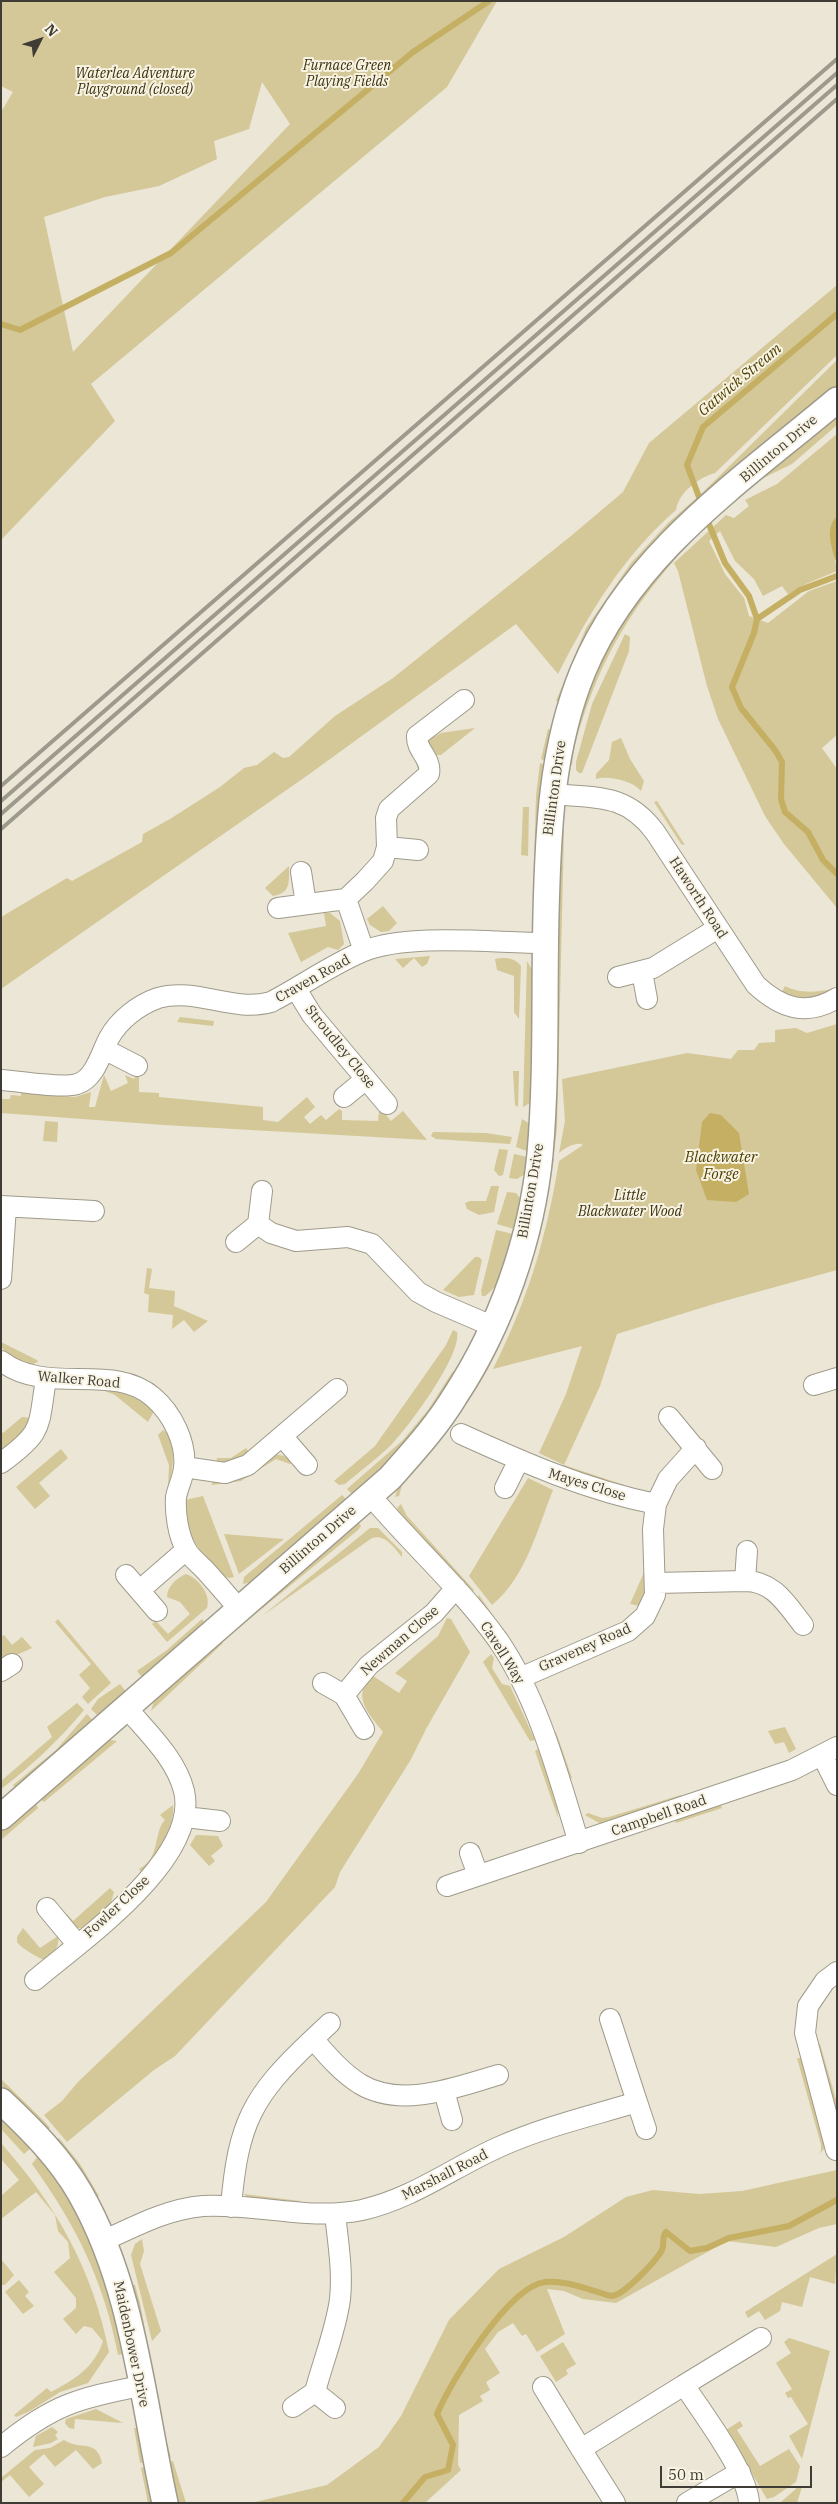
<!DOCTYPE html>
<html>
<head>
<meta charset="utf-8">
<style>
  body { margin:0 }
  #map { position:relative; width:838px; height:2504px; overflow:hidden; background:#ebe6d5; font-family:"IBM Plex Serif",serif }
  canvas { display:block }
  .frame { position:absolute; inset:0; border:2px solid #3e3c35; pointer-events:none }
  .north { position:absolute; left:15px; top:15px; width:50px; height:50px; -webkit-text-stroke:4px #f8f3e2; paint-order:stroke; rotate:49deg; font-size:14px; font-weight:700; line-height:20px; text-align:center; color:#3e3c35 }
  .north::after { content:''; display:block; margin:auto; width:18px; height:22px; background:#3e3c35; clip-path:polygon(50% 0,100% 100%,50% 72%,0 100%) }
  .scale { position:absolute; left:660px; top:2466px; width:152px; height:22px; box-sizing:border-box; border:2px solid #3e3c35; border-top:0; padding-left:6px; font-size:15px; line-height:18px; white-space:nowrap; color:#3e3c35; -webkit-text-stroke:4px #f8f3e2; paint-order:stroke }
</style>
</head>
<body>
<div id="map">
<canvas width="838" height="2504"></canvas>
<div class="frame"></div>
<div class="north">N</div>
<div class="scale">50 m</div>
</div>
<script>
const context = document.querySelector('canvas').getContext('2d');
context.lineJoin = 'round';
function paint(path, color) {
  context.fillStyle = color;
  context.fill(path, 'evenodd');
}
function stroke(path, color, width, dash) {
  context.strokeStyle = color;
  context.lineWidth = width;
  context.lineCap = dash ? 'butt' : 'round';
  context.setLineDash(dash || []);
  context.stroke(path);
}
function label(font, color, halo, rows, align = 'center') {
  context.font = font + ' "IBM Plex Serif",serif';
  context.lineWidth = 4;
  context.setLineDash([]);
  context.textBaseline = 'middle';
  context.strokeStyle = halo;
  context.fillStyle = color;
  for (const [text, x, y, turn = 0] of rows) {
    context.save();
    context.translate(x, y);
    context.rotate((+turn || 0) * Math.PI / 180);
    context.textAlign = isNaN(turn) ? turn : align;
    if (halo) context.strokeText(text, 0, 0);
    context.fillText(text, 0, 0);
    context.restore();
  }
}
paint(new Path2D(`
  M1,1H497L447,87L91,384L115,421L1,540V112L13,92L1,86ZM262,82L290,124L73,352L44,217L105,197L159,186L217,159L214,141L249,129Z
  M837,285V355L715,473C698,478 679,492 676,510C623,556 589,613 558,674L516,624L308,775L1,989V917L67,878L72,881L142,842L143,834L170,819L220,787L244,768L257,765L274,752L283,758L289,757L335,716L393,678L571,536L623,492L649,443Z
  M837,360V387L706,497L561,702L556,701L586,628L631,563L668,523L702,493Z
  M837,410V425L792,464L745,487Z
  M837,434V516L834,519V555L837,571L808,583L788,594L782,586L763,596L754,579L735,561L720,531L709,541L725,574L744,598L749,616L768,623L809,591L837,581V735L822,748L837,769V908L784,844L765,816L718,719L707,686L678,571L674,563L726,515L734,518L749,506L745,500L777,484Z
  M721,509C664,569 621,617 591,695C583,717 574,741 572,765L570,764L579,712L609,641L651,579Z
  M625,634L630,637L629,651L582,773H579L576,770V762L592,704Z
  M475,728L441,755H436L426,741L441,733Z
  M548,729L553,730L546,761L541,759Z
  M621,738L630,759L644,781L641,791C633,781 608,775 596,779V774L609,760L612,742Z
  M540,763L545,765L538,901L533,900L536,796Z
  M657,801L685,845L681,844L654,802Z
  M523,807H529L528,856L521,855Z
  M564,830L557,1128L554,1153L550,1152L561,831Z
  M289,866C289,882 291,893 273,896L265,888Z
  M383,906L397,923L389,931L381,932L370,925L367,919Z
  M324,913H330L340,921L344,944L338,950L328,947L301,962L288,933L326,926Z
  M430,956L427,964L422,967L414,958L403,968L395,959Z
  M495,959C505,957 515,958 521,966L519,1019L514,1012V976L497,970Z
  M527,961L535,975L530,1103L523,1107Z
  M785,986C800,994 817,992 834,989C817,1001 801,1000 782,992Z
  M180,1017L214,1021L213,1026L177,1022Z
  M837,1024V1270L717,1303L617,1334L600,1386L564,1465L624,1485L622,1489L562,1470L564,1465L539,1453L566,1394L582,1346L493,1369C529,1297 546,1239 559,1161L583,1145C577,1141 565,1148 559,1153L565,1121L562,1079L687,1053L731,1059L738,1050H754L759,1043L775,1042V1030L796,1028L807,1033Z
  M513,1071H519L518,1107L515,1105Z
  M104,1075L111,1091L128,1083L125,1075L134,1079L136,1076L139,1077V1092L159,1093V1097L263,1107V1120L278,1122L307,1097L315,1107L304,1117L310,1124L321,1115L326,1120L339,1109L342,1111V1120L378,1121L379,1112L382,1110L391,1121L403,1111L427,1140L164,1125L1,1113V1099H10L11,1095L21,1096V1093L75,1097L91,1092L89,1107H95Z
  M522,1119L530,1124L527,1151L516,1147Z
  M45,1121L58,1122L57,1142L43,1141Z
  M433,1132L486,1133L512,1137L510,1144L436,1139L431,1136Z
  M499,1149L508,1150L503,1175L499,1176L494,1170Z
  M514,1154L527,1157L525,1174L517,1179L509,1178Z
  M550,1159H554L540,1236H536Z
  M491,1186H499L494,1212L479,1215L467,1209L465,1203L470,1201H486Z
  M507,1192L516,1193L521,1199L514,1229L497,1224Z
  M496,1230L513,1234C507,1255 504,1283 485,1296H482L481,1291Z
  M535,1241L538,1242C524,1285 509,1329 488,1369C465,1411 433,1449 402,1485L399,1496L395,1497L399,1483Z
  M475,1257H479L482,1260L474,1295L459,1297L443,1290Z
  M147,1268L152,1269L149,1288L175,1291L174,1306L208,1321L194,1332L184,1320L172,1329L173,1315L148,1312L149,1295L144,1293Z
  M453,1330L457,1332C462,1355 409,1426 392,1444C377,1459 360,1471 345,1484L339,1485L334,1481L375,1446L446,1345Z
  M1,1342L37,1360L38,1362L30,1365C20,1361 9,1356 1,1347Z
  M453,1371L455,1373C425,1421 394,1457 353,1495L347,1489L403,1440L428,1410Z
  M100,1389C120,1390 140,1397 154,1411L148,1422L115,1395Z
  M22,1417L32,1418L25,1435L1,1450V1431L3,1433Z
  M163,1430C179,1439 172,1476 168,1490L169,1465L158,1435Z
  M246,1448L250,1453L235,1462L216,1465L217,1458H231Z
  M61,1449L68,1458L39,1483L50,1496L35,1509L16,1487Z
  M274,1454L284,1456L292,1462L290,1464L276,1459L241,1481L212,1485V1479Z
  M528,1478L553,1490C537,1530 526,1577 492,1605L469,1576Z
  M342,1495L347,1500L252,1582L243,1584L244,1577Z
  M203,1496L234,1577L229,1578C212,1572 194,1544 188,1527C185,1519 186,1508 185,1500Z
  M401,1504L407,1516L474,1590L471,1594L400,1516L397,1508Z
  M359,1523L361,1526L358,1530L225,1639V1636Z
  M370,1528H378L402,1552V1557C394,1548 386,1534 372,1538L262,1616Z
  M224,1534L284,1539L239,1574Z
  M646,1568V1589L640,1606L630,1604Z
  M186,1574C199,1579 211,1594 207,1608L167,1642L152,1624L156,1621L168,1634L190,1614L180,1602L167,1597C167,1587 176,1578 186,1574Z
  M479,1595L517,1650V1656L477,1600Z
  M447,1618L451,1619L470,1652L426,1729L410,1761L340,1872L335,1887L175,2056L154,2070L67,2142L44,2115L62,2101L78,2082L266,1902L358,1774L383,1732C369,1714 350,1695 373,1676L399,1693L407,1681L395,1673L438,1636Z
  M58,1619L111,1683L88,1704L82,1697L90,1688L79,1675L91,1664L55,1622Z
  M202,1619L206,1625L144,1680L137,1671L167,1650Z
  M4,1635L12,1645L22,1637L32,1648L1,1662V1637Z
  M221,1640L223,1643L151,1711L154,1701L162,1692Z
  M491,1654L494,1658L492,1668L502,1684L510,1686L535,1740L530,1741L483,1662Z
  M120,1684L127,1693L99,1717L91,1709L98,1699Z
  M77,1703L84,1710C59,1740 33,1765 1,1789V1781L52,1737L47,1727Z
  M87,1714L94,1722L16,1789L13,1785L56,1750Z
  M785,1727L796,1749L789,1753L784,1742L775,1744L768,1731Z
  M556,1732L572,1778L568,1779L553,1733Z
  M110,1740L117,1741L44,1802L40,1799L105,1742Z
  M538,1749L557,1803L558,1818L535,1751Z
  M681,1795V1797L601,1824L585,1815L588,1813L602,1818L609,1817Z
  M35,1802L38,1808L1,1840V1832Z
  M720,1804L722,1808L676,1823L675,1820Z
  M173,1805C175,1827 158,1854 147,1872H141L139,1869C161,1858 153,1832 165,1820L160,1815Z
  M196,1835L218,1836L223,1846L211,1856L215,1861L209,1866L190,1845Z
  M110,1888L114,1892L110,1906L83,1928H75L63,1919L67,1914L73,1921Z
  M23,1928L40,1948L58,1936C60,1948 53,1953 44,1960C37,1957 21,1948 17,1942V1937Z
  M820,2044L837,2103V2113L834,2111L815,2045Z
  M797,2058H802L827,2146L818,2155L821,2151V2145Z
  M1,2079L45,2122L50,2128L48,2130L1,2085Z
  M1,2117L31,2148L24,2154L1,2129Z
  M59,2138L80,2164L99,2196L95,2199L56,2141Z
  M1,2143C56,2205 93,2270 109,2352L88,2383L60,2392L30,2411L16,2417L14,2415L47,2388L51,2392C74,2380 95,2367 103,2341L92,2328L84,2326L76,2334L63,2319L76,2308V2298L54,2272L70,2258L68,2242L58,2231L55,2215L36,2192L1,2219V2196L19,2180L1,2159Z
  M38,2156C85,2211 110,2283 123,2354L118,2355C104,2281 76,2225 32,2164Z
  M837,2170V2224L819,2228L776,2247L727,2241L616,2303L583,2299L564,2291L547,2289L565,2334L537,2352L526,2334L522,2336L513,2323L498,2332L485,2349L500,2373L486,2382L490,2390L480,2396L483,2401L459,2415L458,2465L461,2470L425,2503H251L327,2485L379,2447L401,2416L449,2320L499,2269L564,2237L626,2197L653,2190L699,2194L742,2191Z
  M244,2194L300,2201L299,2205L247,2198Z
  M142,2239L144,2251L140,2264L161,2331L152,2341L131,2255L135,2244Z
  M837,2254L835,2284L810,2277L802,2307L782,2302L780,2311L765,2320L759,2311L748,2318L745,2312Z
  M1,2259L14,2275L5,2285H1Z
  M19,2280L29,2292L25,2296L34,2306L23,2314L5,2292Z
  M132,2285H135L140,2303L165,2435L171,2458H165Z
  M789,2338L830,2351L802,2459L789,2436L808,2424L791,2397L788,2398L785,2393L792,2389L776,2363L791,2353L784,2342Z
  M563,2342L576,2364L566,2370L568,2374L556,2382L540,2356Z
  M96,2409L123,2423L75,2419L74,2429L69,2428L65,2423L66,2419Z
  M740,2421L743,2426L737,2430L760,2466L789,2449L800,2466L796,2482L774,2497L767,2499L726,2430Z
  M52,2427L58,2432L55,2435L58,2439L51,2443L33,2447L36,2436Z
  M134,2428H138L145,2462L140,2463Z
  M64,2440C80,2451 97,2438 102,2463L93,2469L76,2450L55,2467L44,2454L29,2467L44,2484L29,2497L10,2475L1,2482V2478L35,2450L50,2448Z
  M173,2461L186,2503H175L166,2462Z
  M145,2467L152,2503H148L141,2468Z
  M799,2486L802,2487L797,2503H780Z`), '#d4c798');
paint(new Path2D(`
  M837,516V564C832,550 824,528 837,516Z
  M710,1113L721,1115L739,1133L749,1194L736,1202L707,1200L696,1170L702,1122Z`), '#c4af63');
stroke(new Path2D(`
  M1,324L20,330L171,253L413,52L489,1
  M702,505L687,465L703,427L837,314
  M706,517L725,563L749,596L757,619L754,633L732,687L741,708L775,750L782,762L781,799L785,812L808,832L823,860L837,874
  M757,619L800,590L837,576
  M403,2503L425,2477L448,2470L453,2445L437,2414C451,2381 508,2287 545,2282C563,2280 584,2288 601,2293C604,2294 609,2296 612,2296C624,2295 656,2261 662,2250C665,2244 661,2238 666,2232L690,2251L707,2248L729,2238L789,2226L837,2200`), '#c4af63', 6);
const minor = new Path2D(`
  M552,794C596,798 626,793 655,832L756,985C781,1008 806,1017 837,998
  M387,847L418,850
  M301,872L306,904
  M346,899L364,951
  M278,908L346,899L365,881L383,861L387,847L386,818L389,809L429,774C432,758 416,751 417,736L464,700
  M642,972L647,999
  M618,977L653,968L718,928
  M296,989L312,1015L387,1104
  M104,1049L137,1066
  M1,1080C20,1081 61,1089 77,1084C95,1079 101,1053 109,1038C119,1020 138,1005 158,998C197,987 233,1013 271,1002C302,986 332,964 364,951C410,933 494,943 545,943
  M344,1097L366,1079
  M262,1191L258,1224L271,1233L296,1241L348,1237L372,1244L418,1292L436,1302L492,1326
  M1,1206L94,1211
  M236,1242L258,1224
  M1,1279L6,1207
  M1,1361C46,1396 113,1362 153,1397C172,1413 187,1443 184,1468C183,1478 178,1487 176,1497C175,1513 178,1535 186,1549C189,1556 198,1563 204,1569C216,1582 227,1595 239,1609
  M814,1385L837,1378
  M669,1417L712,1469
  M461,1434C525,1463 586,1490 656,1504
  M282,1436L307,1465
  M1,1463C44,1432 38,1428 46,1379
  M184,1467L225,1473L248,1465L337,1389
  M505,1488L519,1460
  M370,1495C412,1545 460,1587 498,1640C539,1700 558,1775 579,1843
  M747,1551L745,1581C774,1581 787,1605 803,1625
  M126,1575L157,1611
  M656,1583L745,1581
  M140,1590L186,1550
  M1,1671L12,1664
  M520,1678L628,1631L645,1616L655,1595L653,1529L656,1504L668,1479L696,1448
  M323,1683L344,1695L364,1729
  M344,1695L369,1665L434,1613L456,1588
  M822,1755L837,1785
  M185,1817L220,1821
  M470,1853L478,1875
  M447,1886L792,1770L837,1747
  M47,1908L77,1944
  M35,1980C81,1941 200,1859 184,1791C176,1758 146,1731 126,1707
  M313,2039L330,2023
  M444,2091L452,2120
  M637,2102L646,2129
  M836,2150L805,2033L808,2006L825,1981L837,1972
  M231,2207C238,2123 252,2096 313,2039C327,2055 341,2072 360,2084C402,2109 456,2087 498,2075
  M335,2214C338,2242 343,2271 340,2299C336,2330 323,2361 315,2392L335,2408
  M103,2241C136,2226 167,2209 203,2206C256,2203 309,2221 362,2210C414,2198 452,2168 499,2147C543,2127 591,2116 637,2102L610,2019
  M684,2385L761,2338
  M543,2387L581,2449
  M293,2407L315,2392
  M1,2447C52,2405 78,2398 141,2386
  M615,2503L581,2449L684,2385C702,2412 748,2473 749,2503
  M687,2503L740,2472`);
const tertiary = new Path2D(`
  M1,1817L390,1478C413,1452 437,1426 455,1396C501,1326 532,1238 540,1154C547,1074 544,993 546,914C548,831 551,749 583,671C632,553 742,480 837,400
  M1,2101C31,2129 60,2158 80,2193C134,2287 142,2399 165,2503`);
stroke(minor, '#9f9b8b', 22);
stroke(tertiary, '#9f9b8b', 28);
stroke(minor, '#fff', 20);
stroke(tertiary, '#fff', 25);
stroke(new Path2D(`
  M1,786L837,59
  M1,801L837,73
  M1,814L837,85
  M1,829L837,99`), '#9d998d', 4);
label('italic 14px', '#3a310f', '#f8f3e2', [
  ["Furnace Green",347,66],
  ["Playing Fields",347,82],
  ["Waterlea Adventure",135,74],
  ["Playground (closed)",135,90],
  ["Little",630,1196],
  ["Blackwater Wood",630,1212]
]);
label('14px', '#3e3c35', '#f8f3e2', [
  ["Billinton Drive",779,449,-40],
  ["Billinton Drive",555,788,-82],
  ["Haworth Road",698,898,57],
  ["Craven Road",313,979,-29],
  ["Stroudley Close",340,1047,51],
  ["Billinton Drive",531,1191,-80],
  ["Walker Road",79,1380,5],
  ["Mayes Close",587,1485,17],
  ["Billinton Drive",318,1540,-41],
  ["Newman Close",400,1641,-41],
  ["Graveney Road",585,1648,-24],
  ["Cavell Way",502,1653,58],
  ["Campbell Road",659,1816,-19],
  ["Fowler Close",117,1907,-43],
  ["Marshall Road",445,2175,-27],
  ["Maidenbower Drive",131,2344,78]
]);
label('italic 15px', '#4d3f00', '#f8f3e2', [
  ["Gatwick Stream",740,380,-40],
  ["Blackwater",721,1158],
  ["Forge",721,1175]
]);
</script>
</body>
</html>
